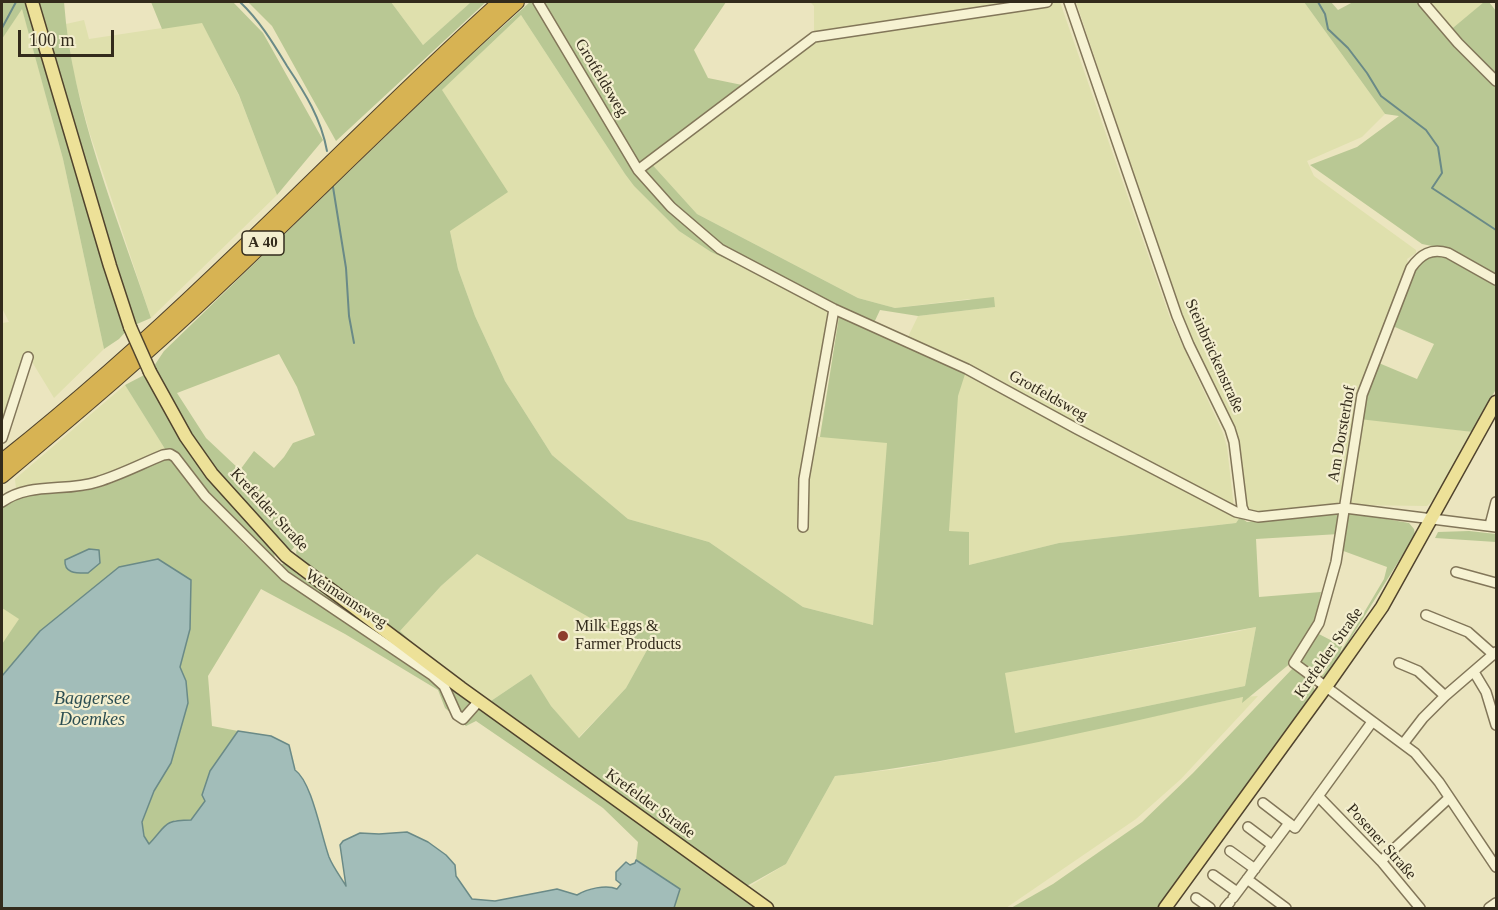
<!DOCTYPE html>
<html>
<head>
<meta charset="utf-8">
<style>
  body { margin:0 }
  #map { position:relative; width:1498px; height:910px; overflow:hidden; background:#ebe5bf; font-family:Georgia,serif }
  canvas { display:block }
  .frame { position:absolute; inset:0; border:3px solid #332b1c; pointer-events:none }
  .scale { position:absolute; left:18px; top:30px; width:96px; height:27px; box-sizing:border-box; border:3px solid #332b1c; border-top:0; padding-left:8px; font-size:18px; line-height:21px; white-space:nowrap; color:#332b1c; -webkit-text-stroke:4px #f3eece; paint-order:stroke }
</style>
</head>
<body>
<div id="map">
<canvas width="1498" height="910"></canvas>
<div class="frame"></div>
<div class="scale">100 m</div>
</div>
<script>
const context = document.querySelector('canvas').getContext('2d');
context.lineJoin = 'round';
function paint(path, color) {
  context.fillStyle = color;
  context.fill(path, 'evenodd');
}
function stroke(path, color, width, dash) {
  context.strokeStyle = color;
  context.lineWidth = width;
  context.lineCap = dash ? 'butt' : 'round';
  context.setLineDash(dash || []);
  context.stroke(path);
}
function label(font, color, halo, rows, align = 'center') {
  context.font = font + ' Georgia,serif';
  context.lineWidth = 4.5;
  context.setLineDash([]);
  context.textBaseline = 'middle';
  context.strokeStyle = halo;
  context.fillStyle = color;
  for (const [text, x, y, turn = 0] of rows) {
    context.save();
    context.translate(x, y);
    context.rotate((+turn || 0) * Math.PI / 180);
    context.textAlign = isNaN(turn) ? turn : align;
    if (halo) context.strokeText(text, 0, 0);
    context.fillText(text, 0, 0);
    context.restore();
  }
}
paint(new Path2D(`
  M391,2H471L423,45Z
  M810,2H1030L852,32L1060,2L1170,318L1223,433L1227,447L1234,508L907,339L918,316L994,307L969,299L895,308L858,298L697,214L649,161L814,37V6Z
  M1076,2H1304L1385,114L1362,137L1307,161L1314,176L1416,250V253L1407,259L1409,266L1365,377L1341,503L1258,513L1248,509L1245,502L1234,428L1213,381L1192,344L1181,315Z
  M1423,2H1485L1448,32Z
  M22,8L63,159L104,349L54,398L26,352L2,434V323L9,322L2,308V39Z
  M521,15L625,174L634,186L679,231L711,252L735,261L830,311L810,436L820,437L839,317L966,371L1240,517L1236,523L1059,543L969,565L879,563L873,625L803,607L709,542L628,519L552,455L505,381L475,316L458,269L450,231L442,90Z
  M84,20L89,39L202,22L240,98L277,195L151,318L89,131L74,75L66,24Z
  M125,385L165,449L117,472L84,483L16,489L15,479Z
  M1359,419L1399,422L1473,432L1433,500L1427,506L1350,505L1348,504Z
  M477,554L647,650L626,688L578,738L551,706L531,674L485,705L461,688L400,631L441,586Z
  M2,608L20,619L2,644Z
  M1256,627L1245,686L1015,733L1004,673L1235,632Z
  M1258,696L1181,779L1136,819L1006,908H775L747,888L786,864L835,776L898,769L954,759L1243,697Z`), '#dfe0ad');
paint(new Path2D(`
  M2,2H64C72,110 117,216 151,318L130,327L119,339L104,349L63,159L22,9L2,39Z
  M151,2H233L263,33L323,140L277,195L239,95L202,23L162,29Z
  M248,2H391L423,45L471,2H486L336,141L272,26Z
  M530,2H726L694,50L708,78L747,86L649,161L697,214L858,298L895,308L994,297L995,307L918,316L880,310L873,325L711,252L679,231L634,186L625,174L521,15L442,90L508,192L450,231L458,269L475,316L505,381L552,455L628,519L709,542L803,607L873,625L887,443L820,437L839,317L966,371L958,396L949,531L969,532V565L1059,543L1236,523L1240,517L1247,522L1335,512C1343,517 1340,525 1339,534L1256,539L1259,597L1321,592L1315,621L1292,662L1242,703L1243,697C1108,726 972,761 835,776L786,864L745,887L485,705L531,674L551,706L579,738L626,688L647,650L477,554L441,586L400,631L461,688L300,559L296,553L298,543L286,556L273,543L275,560L204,491L178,456L165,449L125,385L150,372L164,351L450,74ZM279,354L297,387L315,435L293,443L284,457L274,468L254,451L240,470L206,438L177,393ZM1256,627L1245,686L1015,733L1005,673Z
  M1304,2H1331L1338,10L1353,2H1423L1448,32L1484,2H1489L1496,11V276L1452,250L1422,244L1310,165L1357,147L1399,116L1385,114Z
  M1423,254H1448L1496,284V389L1473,432L1359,419L1374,361L1417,379L1434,344L1388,324L1406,277Z
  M166,459L175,462L243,543L273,569L286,562L296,573L541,753L742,893L758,908H674L679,889L636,860L638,842L603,808L476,721L466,726L445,708L438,690L345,634L261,589L208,676L212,726L238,731L210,771L206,801L191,820H175L149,844L144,836L142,823L154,791L171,763L186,681L180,667L190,629L119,567L40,631L2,676V644L19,619L2,608V507C31,487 69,497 101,487C124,480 144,466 166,459Z
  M1346,512L1409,523L1414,529L1415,535L1324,681L1319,679L1330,666L1318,677L1299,662L1315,632L1342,646L1340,653L1384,579L1387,567L1338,549Z
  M1469,531L1496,534V542L1435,538L1438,532Z
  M1294,667L1313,685L1315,692L1158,908H1011L1053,884L1142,822L1193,773Z`), '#b9c894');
const water = new Path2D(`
  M89,549L99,550L100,563L88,573C77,573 64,574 65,560Z
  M158,559L191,580L190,629L180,667L186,681L188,703L171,763L154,791L142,822L144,836L149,844C167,825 163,820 191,820L205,801L202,795L210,771L238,731L271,736L289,745L295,770C312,782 321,835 329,857C333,867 340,876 346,886L340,845L343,841L360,833L379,834L407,832L428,842L446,855L455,865L456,876L472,899L495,901L557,889L577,895C587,889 606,884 617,889L621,884L616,880V872L626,862L630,865L635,863L636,860L680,889L674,908H2V676L40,631L119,567Z`);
paint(water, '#a2bdb9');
stroke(water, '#6a8a87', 1.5);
stroke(new Path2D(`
  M240,2C260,21 273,43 287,66C305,93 321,118 327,151
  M1318,2L1325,14L1328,29L1348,48L1367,73L1381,96L1426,130L1438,147L1442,173L1432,188L1496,230
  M2,28L16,2
  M333,187L346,268L349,316L354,343`), '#6a8a87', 2);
const minor = new Path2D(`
  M538,2L638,170L671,207L720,249L834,309L967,369L1077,429L1236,512L1245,514
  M1069,2L1177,316L1189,345L1230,429L1234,442L1242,507L1245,514L1258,517L1345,508L1496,527
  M1423,2L1458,43L1496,81
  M638,170L814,37L1047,2
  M1496,280L1448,253C1431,248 1421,254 1411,268L1362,395L1336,562L1319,623L1294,663L1415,753L1439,782L1496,867
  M2,438L28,357
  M2,502C29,482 66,492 97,482C120,475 141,464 163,455L170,454L175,457L205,496L285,576L432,675L444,686L457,715L463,719L479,701
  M1490,525L1496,502
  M803,527L804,479L834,309
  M1456,572L1496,583
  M1426,615L1468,632L1494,655
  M1399,663L1418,671L1445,696
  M1474,672L1486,692L1496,725
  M1403,744L1423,718L1445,696L1496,652
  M1318,796L1381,861L1420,908
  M1263,803L1289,823
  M1248,827L1272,845
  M1230,851L1255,869
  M1381,861L1449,798
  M1213,875L1237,892
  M1247,879L1286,908
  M1196,898L1210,908
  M1233,898L1289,823L1295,828L1372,722
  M1225,908L1230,902
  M1489,908L1496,903`);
const major = new Path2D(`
  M32,2L110,266L130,327
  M150,372L186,437L212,474L286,556L461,688L767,908
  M1165,908L1325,688L1382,607L1496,402`);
const highway = new Path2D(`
  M2,461C75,403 146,340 214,275C310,185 402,90 500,2
  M2,476C77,413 153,349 224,281C322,188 417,92 517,2`);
stroke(minor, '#827659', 12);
stroke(major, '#50432d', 15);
stroke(highway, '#50432d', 16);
stroke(minor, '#f6f2d2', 9);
stroke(major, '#ede198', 12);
stroke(highway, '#d7b353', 14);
const majorBridge = new Path2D(`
  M130,327L150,372`);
stroke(majorBridge, '#50432d', 15, []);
stroke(majorBridge, '#ede198', 12);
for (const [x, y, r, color] of [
  [563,636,6,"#8d3c2c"]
]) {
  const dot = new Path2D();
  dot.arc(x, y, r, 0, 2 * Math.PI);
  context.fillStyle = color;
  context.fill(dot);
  stroke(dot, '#f3eece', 2);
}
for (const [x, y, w] of [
  [263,243,42]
]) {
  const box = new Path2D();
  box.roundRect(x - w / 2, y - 12, w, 24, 4.5);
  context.fillStyle = '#f3eece';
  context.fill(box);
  stroke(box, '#332b1c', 1.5);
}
label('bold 15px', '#332b1c', null, [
  ["A 40",263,243]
]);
label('16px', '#332b1c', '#f3eece', [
  ["Grotfeldsweg",601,78,59],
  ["Steinbrückenstraße",1214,356,66],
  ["Grotfeldsweg",1048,396,29],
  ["Am Dorsterhof",1342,434,-80],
  ["Krefelder Straße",269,510,47],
  ["Weimannsweg",346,599,33],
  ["Krefelder Straße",1329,653,-55],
  ["Krefelder Straße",650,804,36],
  ["Posener Straße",1381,842,48]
]);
label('16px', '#332b1c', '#f3eece', [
  ["Milk Eggs &",575,627],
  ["Farmer Products",575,645]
], 'left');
label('italic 18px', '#2c4e52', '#f3eece', [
  ["Baggersee",92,699],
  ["Doemkes",92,720]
]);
</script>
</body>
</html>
